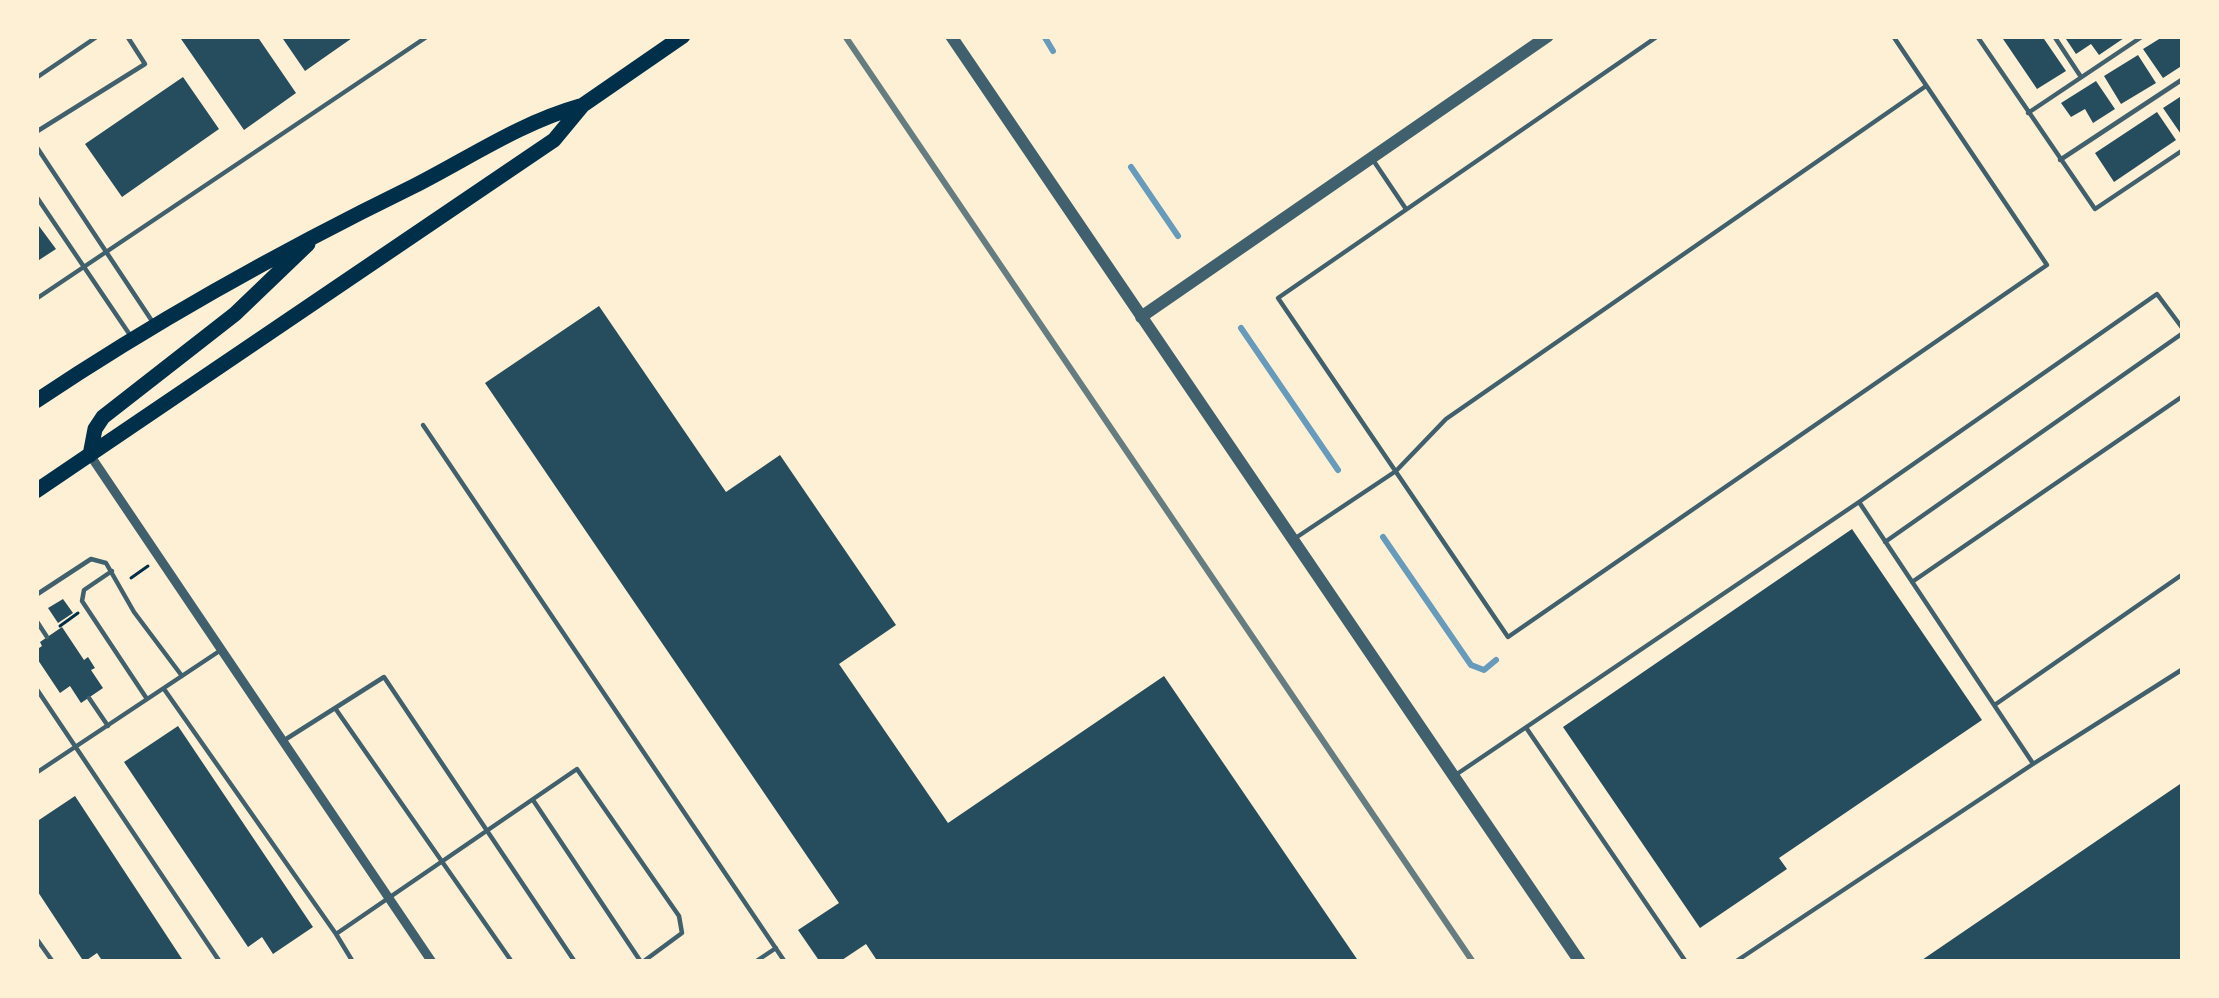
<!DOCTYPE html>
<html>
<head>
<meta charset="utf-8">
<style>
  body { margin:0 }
  #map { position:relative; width:2219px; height:998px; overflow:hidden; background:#fdf0d5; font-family:Roboto,sans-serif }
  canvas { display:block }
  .frame { position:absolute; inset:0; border:39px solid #fdf0d5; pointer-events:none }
</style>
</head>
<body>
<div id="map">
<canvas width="2219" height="998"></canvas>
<div class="frame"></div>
</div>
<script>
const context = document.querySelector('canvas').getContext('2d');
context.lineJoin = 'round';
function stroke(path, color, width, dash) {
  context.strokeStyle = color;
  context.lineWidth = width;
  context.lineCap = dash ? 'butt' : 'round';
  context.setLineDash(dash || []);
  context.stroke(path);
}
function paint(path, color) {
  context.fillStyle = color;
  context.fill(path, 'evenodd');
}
stroke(new Path2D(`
  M1044,36L1053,51
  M1131,167L1178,236
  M1241,328L1338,470
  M1383,537L1471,665L1484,670L1496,660`), '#669bbc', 6);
paint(new Path2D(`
  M179,36H257L296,93L244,130Z
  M281,36H355L305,71Z
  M2001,36H2042L2066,71L2037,89Z
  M2064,36H2127L2099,55L2091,44L2076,54Z
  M2164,36H2183V65L2163,78L2143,49Z
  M2138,55L2156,83L2121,104L2104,76Z
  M183,77L219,129L122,197L85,144Z
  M2096,81L2115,109L2093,123L2085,109L2071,117L2061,103Z
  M2183,95V137L2163,108Z
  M2157,112L2176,140L2114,182L2095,153Z
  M36,222L56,249L36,262Z
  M599,306L726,492L780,455L896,625L839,664L948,823L1164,676L1359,962H878L866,944L839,962H820L798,930L839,903L485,383Z
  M1852,529L1982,720L1779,858L1787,869L1700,928L1563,727Z
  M63,599L73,613L58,623L48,608Z
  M62,627L84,660L88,657L95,668L91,670L103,688L81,703L70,686L60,693L36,657V650L42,646L40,642Z
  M178,726L313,927L273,954L262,937L248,947L124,762Z
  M2183,782V962H1919Z
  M75,796L184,962H103L97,953L84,962L36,889V822Z`), '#264d5e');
stroke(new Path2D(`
  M131,578L148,566
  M60,626L78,613`), '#003049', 3);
stroke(new Path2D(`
  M1658,36L1278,298L1508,637L2047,265L1893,36
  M1977,36L2095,209L2183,150
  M2054,36L2081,77
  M36,78L98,36
  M2028,113L2143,36
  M36,132L145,64L127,36
  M36,146L154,324
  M1373,160L1406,209
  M2060,160L2183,79
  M36,196L130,335
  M36,299L428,36
  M423,425L785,962
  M1859,502L2032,762
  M1297,537L1396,471L1446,419L1926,86
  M1885,542L2183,333
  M112,571L84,590L82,601L147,699
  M1912,582L2183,396
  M36,595L91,559L106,563L134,612L182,676
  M36,620L47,637
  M36,688L220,962
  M164,689L336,934
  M89,698L108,726
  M1996,704L2183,574
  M335,708L512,962
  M1527,729L1686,962
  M283,741L384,677L575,962
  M36,773L221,650
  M1454,776L1859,502L2157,294L2183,329
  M533,800L641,962
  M36,938L53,962
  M353,962L336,934L577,769L679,916L682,933L644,961
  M755,962L776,948
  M1735,962L2033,764L2183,669`), '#3f606c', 4.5);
stroke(new Path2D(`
  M90,455L432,962`), '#3f606c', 9);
stroke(new Path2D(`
  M951,36L1580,962
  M1141,317L1548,36`), '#3f606c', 12);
stroke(new Path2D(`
  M36,401C157,320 283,250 414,186C469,158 520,123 580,106
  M90,455L95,429L103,417L235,314L308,244
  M36,491L554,140L583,105L683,36`), '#003049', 15);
stroke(new Path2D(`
  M845,36L1473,962`), '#657d81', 6);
</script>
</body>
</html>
